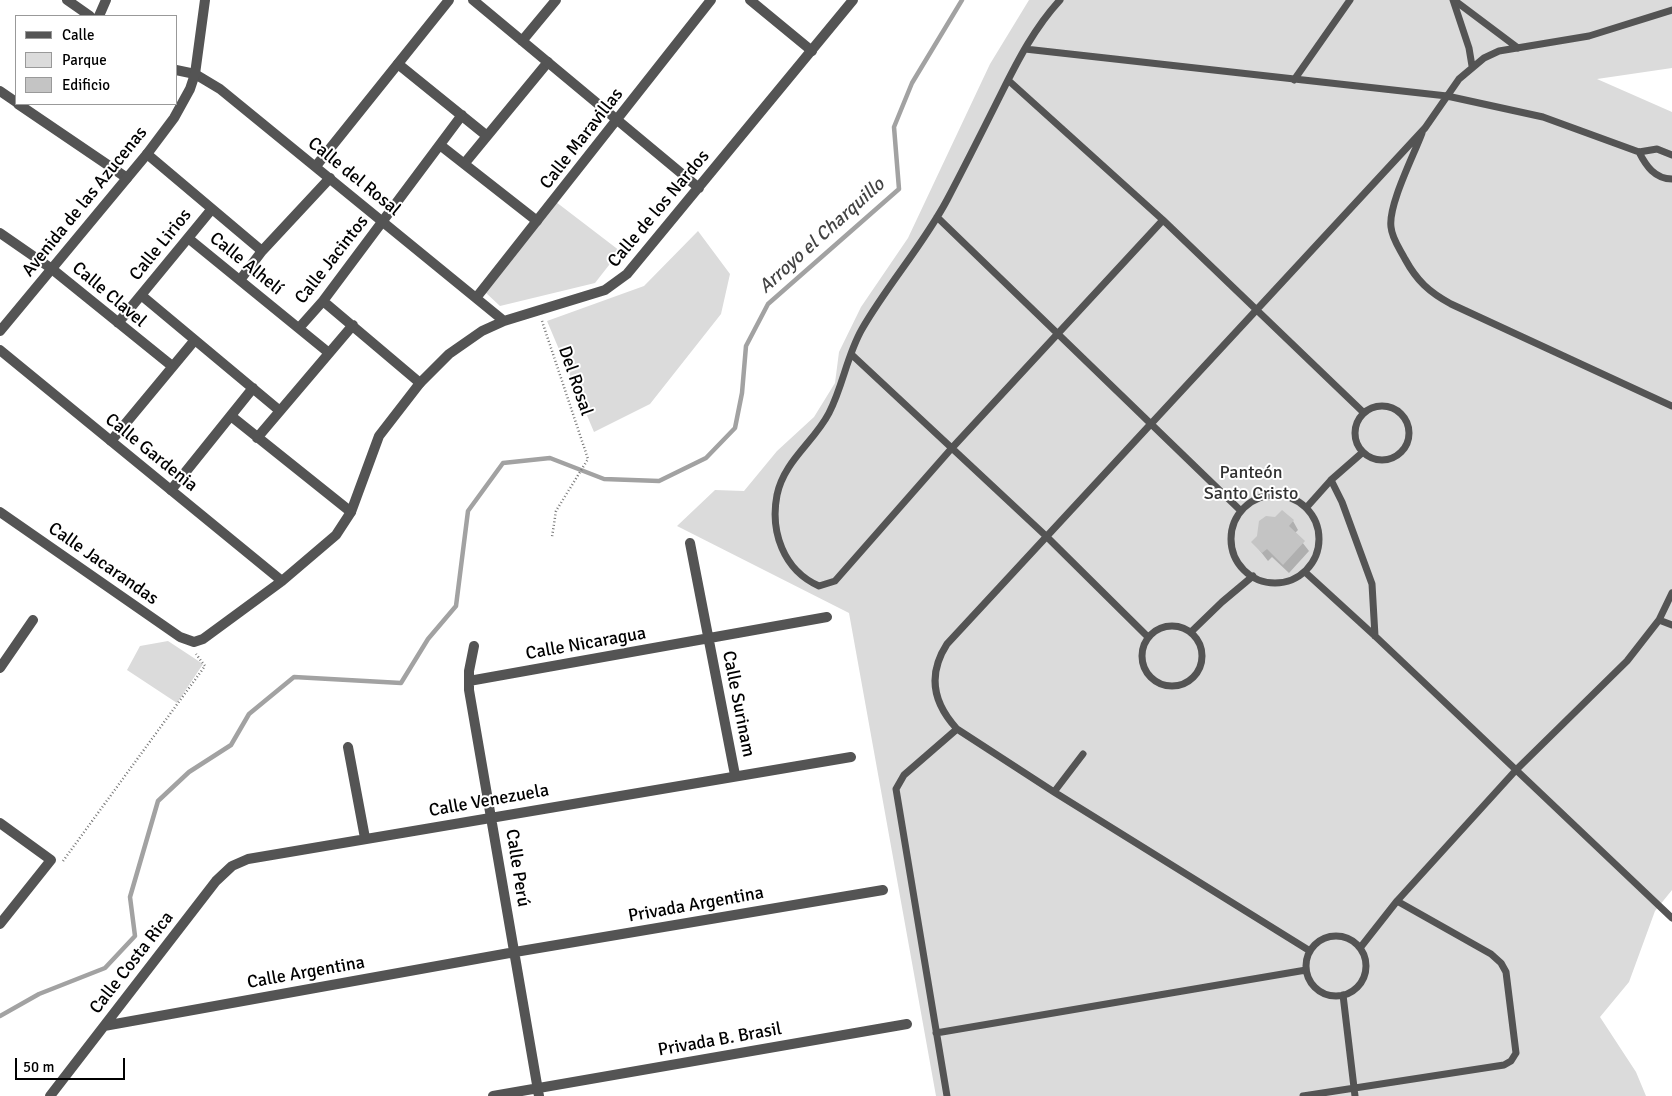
<!DOCTYPE html>
<html>
<head>
<meta charset="utf-8">
<style>
  body { margin:0 }
  #map { position:relative; width:1672px; height:1096px; overflow:hidden; background:#fff; font-family:Signika,sans-serif }
  canvas { display:block }
  .legend { position:absolute; left:15px; top:15px; width:162px; height:90px; box-sizing:border-box; background:#fff; border:1px solid #999; margin:0; padding:6px 9px; list-style:none; font-size:15px; color:#000 }
  .legend li { display:flex; align-items:center; gap:10px; height:25px }
  .legend b { width:25px; border:1px solid #999 }
  .scale { position:absolute; left:15px; top:1058px; width:110px; height:22px; box-sizing:border-box; border:2px solid #000; border-top:0; padding-left:6px; font-size:15px; line-height:18px; white-space:nowrap; color:#000; -webkit-text-stroke:4px #fff; paint-order:stroke }
</style>
</head>
<body>
<div id="map">
<canvas width="1672" height="1096"></canvas>
<ul class="legend">
<li><b style="height:6px;background:#545454"></b>Calle</li>
<li><b style="height:14px;background:#dbdbdb"></b>Parque</li>
<li><b style="height:14px;background:#c4c4c4"></b>Edificio</li>
</ul>
<div class="scale">50 m</div>
</div>
<script>
const context = document.querySelector('canvas').getContext('2d');
context.lineJoin = 'round';
function paint(path, color) {
  context.fillStyle = color;
  context.fill(path, 'evenodd');
}
function stroke(path, color, width, dash) {
  context.strokeStyle = color;
  context.lineWidth = width;
  context.lineCap = dash ? 'butt' : 'round';
  context.setLineDash(dash || []);
  context.stroke(path);
}
function label(font, color, halo, rows, align = 'center') {
  context.font = font + ' Signika,sans-serif';
  context.lineWidth = 4;
  context.setLineDash([]);
  context.textBaseline = 'middle';
  context.strokeStyle = halo;
  context.fillStyle = color;
  for (const [text, x, y, turn = 0] of rows) {
    context.save();
    context.translate(x, y);
    context.rotate((+turn || 0) * Math.PI / 180);
    context.textAlign = isNaN(turn) ? turn : align;
    if (halo) context.strokeText(text, 0, 0);
    context.fillText(text, 0, 0);
    context.restore();
  }
}
paint(new Path2D(`
  M1029,0H1672V68L1597,79L1672,112V890L1655,911L1629,982L1600,1017L1636,1072L1646,1096H936L849,613L677,526L715,490L744,491L777,451L814,417L835,383L839,352L861,307L908,238L990,64Z
  M556,202L620,251L595,283L500,306L485,292Z
  M698,231L730,274L721,314L650,404L594,432L547,321L644,286Z
  M168,641L203,664L177,703L127,670L140,646Z`), '#dbdbdb');
paint(new Path2D(`
  M1293,521L1298,530L1295,533L1309,551L1289,573L1272,557L1268,561L1253,542Z`), '#0003');
stroke(new Path2D(`
  M0,1016L39,994L105,968L135,936L130,897L158,801L189,772L231,745L249,714L294,677L401,683L428,639L456,606L468,511L503,463L550,458L604,479L659,481L706,458L735,428L742,393L746,346L768,304L899,189L894,127L912,83L962,0`), '#a2a2a2', 4.5);
paint(new Path2D(`
  M1282,510L1294,520L1289,526L1305,541L1283,565L1267,549L1262,553L1251,542L1257,536L1259,521L1266,516L1275,517Z`), '#c4c4c4');
stroke(new Path2D(`
  M542,321L588,459L556,511L552,537
  M63,861L205,666L196,654`), '#767676', 2.5, [1, 2.5]);
stroke(new Path2D(`
  M1060,0C1035,27 1018,60 1002,92C984,128 966,164 947,200C923,245 888,284 862,329C847,355 843,386 829,413C814,442 784,461 777,495C770,531 783,570 819,586L835,581L951,449L1163,220
  M1453,0L1469,48L1472,66
  M1454,0L1518,48
  M1025,49L1447,96L1543,117L1639,152L1657,149L1672,155
  M1008,80L1163,220L1364,413
  M1294,80L1350,0
  M1422,133C1414,155 1388,205 1391,227C1392,239 1400,249 1405,259C1417,281 1429,292 1451,304L1672,406
  M1639,152C1646,166 1655,179 1672,179
  M937,217L1241,511
  M851,354L1046,536L1148,637
  M1355 433a27 27 0 1 1 54 0a27 27 0 1 1-54 0Z
  M1331,480L1342,502L1372,584L1375,636
  M1231 539a44 44 0 1 1 88 0a44 44 0 1 1-88 0Z
  M1306,508L1331,480L1363,452
  M1305,572L1375,636L1672,918
  M1659,620L1672,625
  M1142 656a30 30 0 1 1 60 0a30 30 0 1 1-60 0Z
  M1191,632L1222,602L1253,576
  M1054,792L1083,754
  M1306 966a30 30 0 1 1 60 0a30 30 0 1 1-60 0Z
  M1360,948L1397,901L1516,770L1627,661L1659,620L1672,593
  M1310,951L1054,792L957,729C933,703 927,675 947,644L1425,128L1459,79L1484,58L1499,51L1589,36L1672,10
  M1343,995L1355,1096
  M936,1033L1306,970
  M947,1096L896,789L904,775L957,729
  M1303,1096L1504,1065L1511,1061L1516,1053L1506,972L1501,963L1491,954L1397,901`), '#545454', 7);
stroke(new Path2D(`
  M750,0L812,51
  M398,64L487,136
  M440,145L537,221
  M147,154L262,251
  M464,164L548,62
  M188,238L329,353
  M52,269L172,366
  M240,280L262,251L330,178
  M141,295L280,411
  M323,301L420,383
  M118,323L211,210
  M299,328L323,301L462,115
  M231,416L351,512
  M257,438L353,325
  M111,441L194,341
  M171,490L253,388`), '#545454', 10);
stroke(new Path2D(`
  M67,0L90,16
  M473,0L699,188
  M99,16L106,0
  M522,41L556,0
  M176,70L195,74L220,89L504,321
  M0,91L16,102
  M18,104L127,178
  M316,166L449,0
  M0,233L52,269
  M476,298L711,0
  M0,350L282,581
  M0,512L180,637L194,642L203,639L282,581L336,535L351,512L379,436L420,383L449,354L482,331L504,321L605,290L627,274L853,0
  M690,543L735,775
  M474,646L469,671V690L539,1096
  M0,668L33,620
  M469,681L827,617
  M348,747L365,838
  M0,823L51,860L0,924
  M104,1026L515,952L883,890
  M50,1096L216,881L232,866L248,859L851,757
  M493,1096L907,1024`), '#545454', 10);
stroke(new Path2D(`
  M0,331L147,154L174,118L190,89L195,74L205,0`), '#545454', 10);
label('18px', '#000', '#fff', [
  ["Calle Maravillas",582,139,-52],
  ["Calle del Rosal",354,177,39],
  ["Avenida de las Azucenas",85,202,-51],
  ["Calle de los Nardos",659,209,-50],
  ["Calle Lirios",161,245,-51],
  ["Calle Jacintos",332,260,-52],
  ["Calle Alhelí",246,264,39],
  ["Calle Clavel",109,295,40],
  ["Del Rosal",575,381,71],
  ["Calle Gardenia",151,453,39],
  ["Calle Jacarandas",103,564,35],
  ["Calle Nicaragua",586,644,-10],
  ["Calle Surinam",738,704,79],
  ["Calle Venezuela",489,801,-10],
  ["Calle Perú",517,868,81],
  ["Privada Argentina",696,905,-10],
  ["Calle Costa Rica",132,963,-52],
  ["Calle Argentina",306,973,-10],
  ["Privada B. Brasil",720,1040,-10]
]);
label('18px', '#323232', '#fff', [
  ["Panteón",1251,473],
  ["Santo Cristo",1251,494]
]);
label('italic 19px', '#434343', '#fff', [
  ["Arroyo el Charquillo",822,236,-42]
]);
</script>
</body>
</html>
